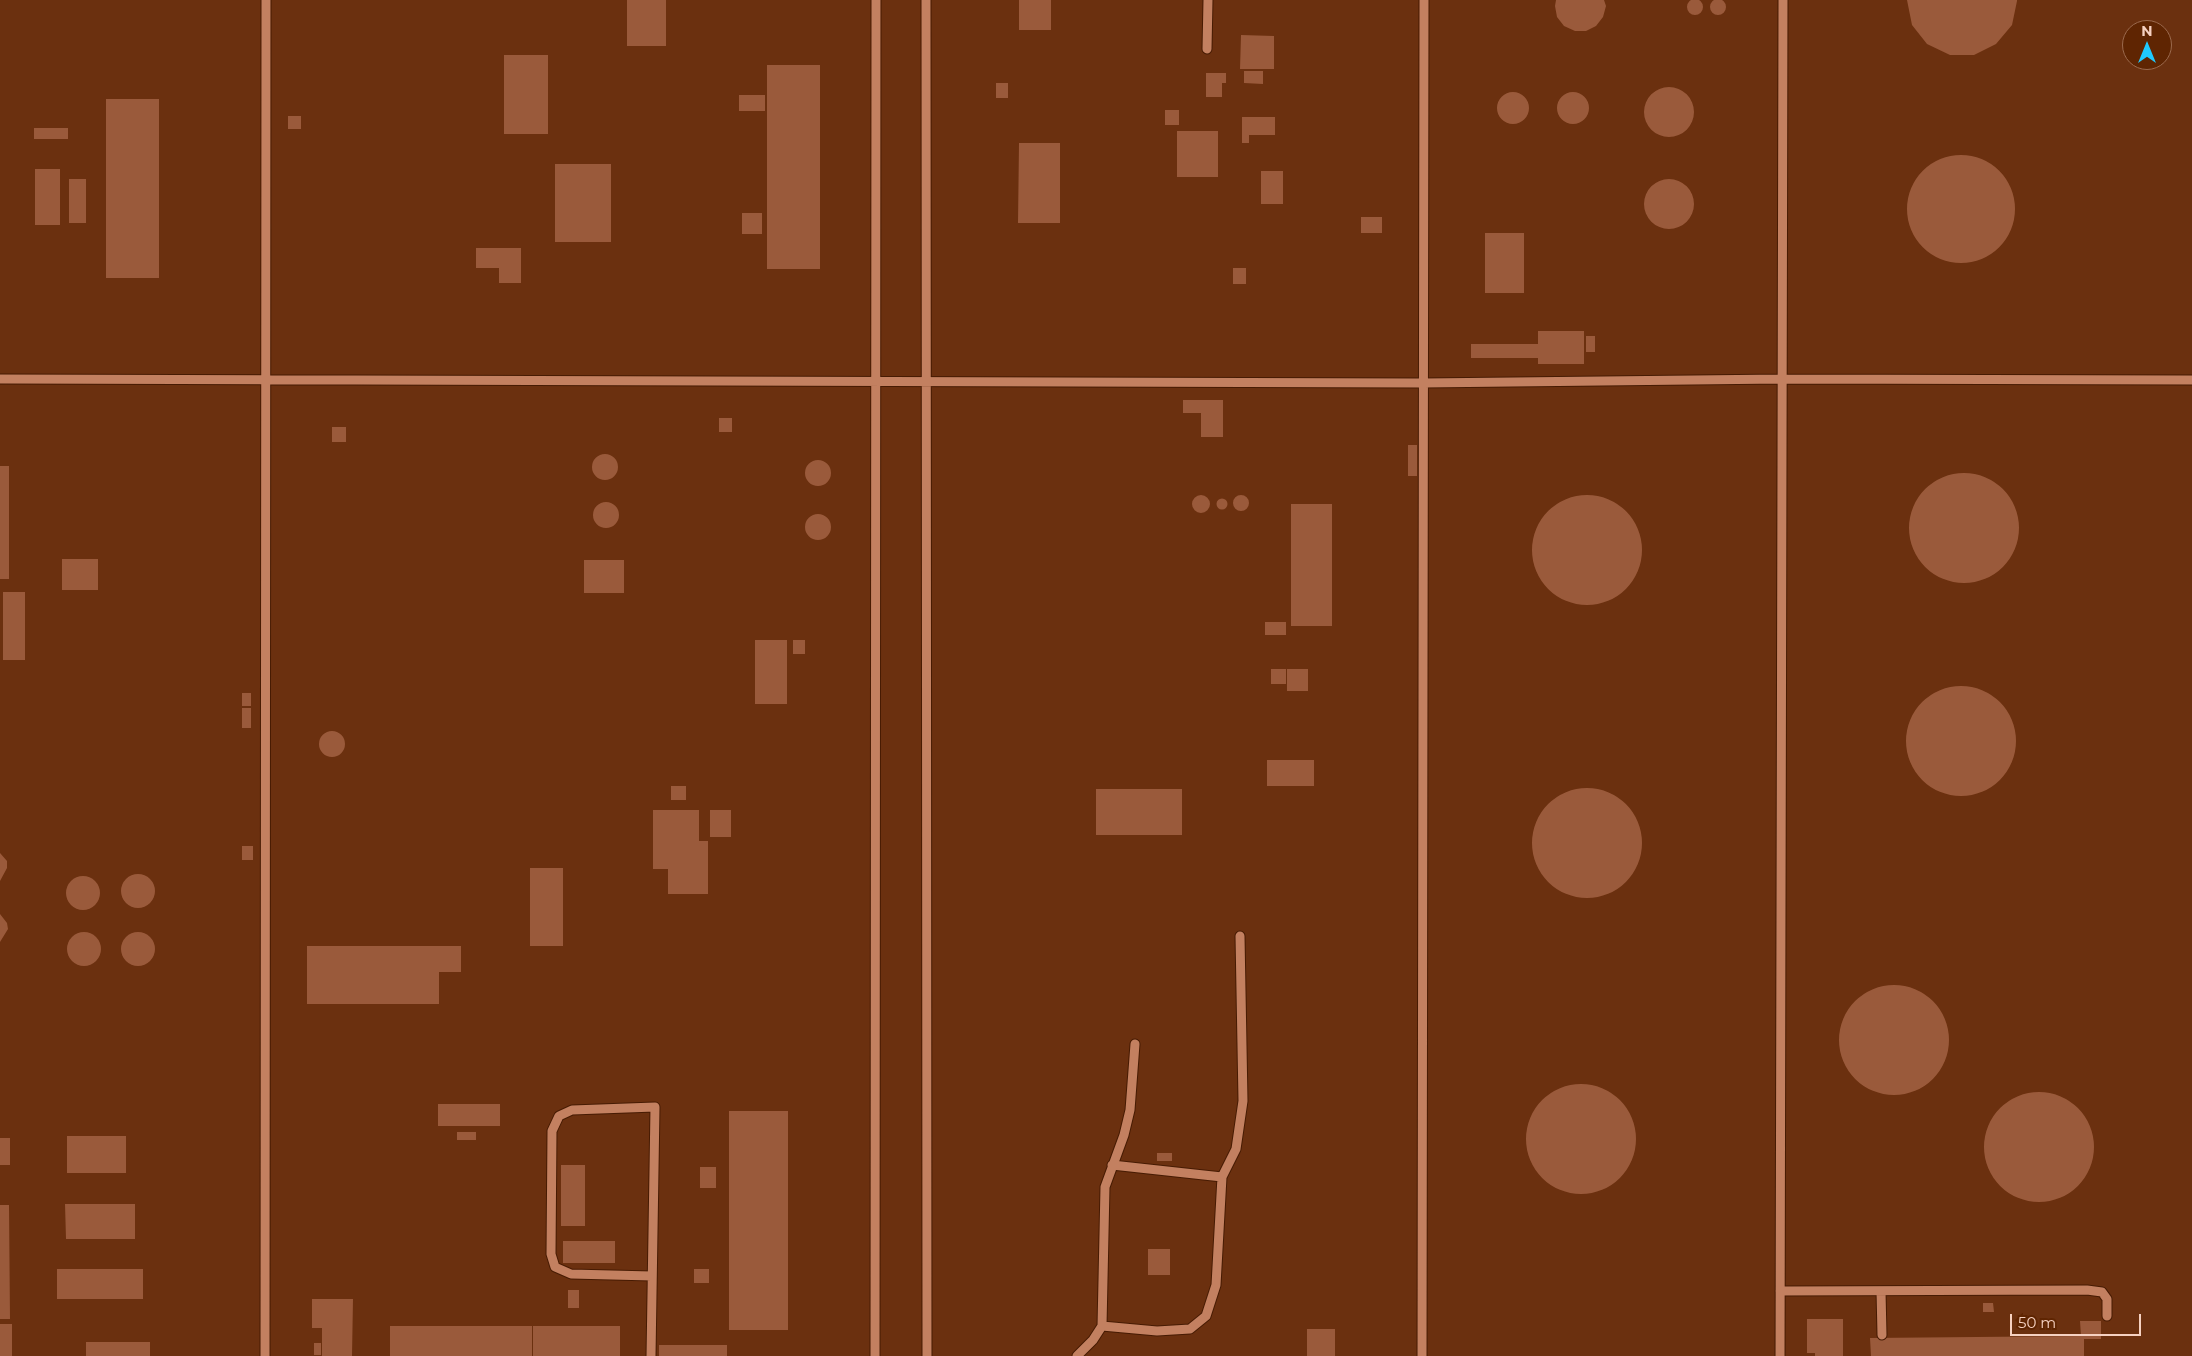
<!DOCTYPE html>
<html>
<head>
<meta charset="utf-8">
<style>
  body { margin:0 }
  #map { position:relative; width:2192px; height:1356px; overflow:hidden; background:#6b300f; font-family:Montserrat,sans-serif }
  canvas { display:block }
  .north { position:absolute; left:2122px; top:20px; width:50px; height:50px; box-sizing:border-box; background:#5f2502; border:1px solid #9b6a4e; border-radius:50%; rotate:0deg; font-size:14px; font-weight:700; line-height:20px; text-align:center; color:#f6d1c1 }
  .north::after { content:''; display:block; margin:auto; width:18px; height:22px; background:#1fc9fd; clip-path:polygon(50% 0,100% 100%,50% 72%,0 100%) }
  .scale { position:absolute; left:2010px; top:1314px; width:131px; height:22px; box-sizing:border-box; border:2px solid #f6d1c1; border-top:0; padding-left:6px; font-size:15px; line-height:18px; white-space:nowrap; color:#f6d1c1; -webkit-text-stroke:4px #5f2502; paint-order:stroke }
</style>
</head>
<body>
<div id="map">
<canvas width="2192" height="1356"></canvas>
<div class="north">N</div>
<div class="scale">50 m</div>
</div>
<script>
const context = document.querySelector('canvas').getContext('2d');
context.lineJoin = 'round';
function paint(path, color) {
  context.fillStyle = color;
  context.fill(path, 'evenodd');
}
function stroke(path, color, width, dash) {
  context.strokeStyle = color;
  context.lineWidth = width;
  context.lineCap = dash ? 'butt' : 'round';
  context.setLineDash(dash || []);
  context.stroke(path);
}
paint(new Path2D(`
  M1687 7a8 8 0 1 1 16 0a8 8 0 1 1-16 0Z
  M1710 7a8 8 0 1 1 16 0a8 8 0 1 1-16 0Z
  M627,0H666V46H627Z
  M1019,0H1051V30H1019Z
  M1556,0H1604L1606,6L1603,17L1596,26L1586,31H1575L1564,26L1557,17L1555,6Z
  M1907,0H2017V1L2012,25L1996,44L1974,55H1950L1927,44L1912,25Z
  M1241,35L1274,36V69H1240Z
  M504,55H548V134H504Z
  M767,65H820V269H767Z
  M1244,71H1263V84L1244,83Z
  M1206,73H1226V83H1222V97H1206Z
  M996,83H1008V98H996Z
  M1644 112a25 25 0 1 1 50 0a25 25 0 1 1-50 0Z
  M1497 108a16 16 0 1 1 32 0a16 16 0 1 1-32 0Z
  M1557 108a16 16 0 1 1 32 0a16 16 0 1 1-32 0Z
  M739,95H765V111H739Z
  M106,99H159V278H106Z
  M1165,110H1179V125H1165Z
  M288,116H301V129H288Z
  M1242,117H1275V135H1249V143H1242Z
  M34,128H68V139H34Z
  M1177,131H1218V177H1177Z
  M1019,143H1060V223H1018Z
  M1907 209a54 54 0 1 1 108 0a54 54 0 1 1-108 0Z
  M555,164H611V242H555Z
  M35,169H60V225H35Z
  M1261,171H1283V204H1261Z
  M1644 204a25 25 0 1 1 50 0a25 25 0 1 1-50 0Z
  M69,179H86V223H69Z
  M742,213H762V234H742Z
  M1361,217H1382V233H1361Z
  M1485,233H1524V293H1485Z
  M476,248H521V283H499V268H476Z
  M1233,268H1246V284H1233Z
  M1538,331H1584V364H1538V358H1471V344H1538Z
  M1586,336H1595V352H1586Z
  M1183,400H1223V437H1201V413H1183Z
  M719,418H732V432H719Z
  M332,427H346V442H332Z
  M1408,445H1417V476H1408Z
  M592 467a13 13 0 1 1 26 0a13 13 0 1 1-26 0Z
  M805 473a13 13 0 1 1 26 0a13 13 0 1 1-26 0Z
  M0,466H9V579H0Z
  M1909 528a55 55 0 1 1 110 0a55 55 0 1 1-110 0Z
  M1192 504a9 9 0 1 1 18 0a9 9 0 1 1-18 0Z
  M1233 503a8 8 0 1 1 16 0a8 8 0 1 1-16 0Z
  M1532 550a55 55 0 1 1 110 0a55 55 0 1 1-110 0Z
  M1216.5 504a5.5 5.5 0 1 1 11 0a5.5 5.5 0 1 1-11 0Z
  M593 515a13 13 0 1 1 26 0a13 13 0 1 1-26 0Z
  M1291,504H1332V626H1291Z
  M805 527a13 13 0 1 1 26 0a13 13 0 1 1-26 0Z
  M62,559H98V590H62Z
  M584,560H624V593H584Z
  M3,592H25V660H3Z
  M1265,622H1286V635H1265Z
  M755,640H787V704H755Z
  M793,640H805V654H793Z
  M1271,669H1286V684H1271Z
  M1287,669H1308V691H1287Z
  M1906 741a55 55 0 1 1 110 0a55 55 0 1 1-110 0Z
  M242,693H251V706H242Z
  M242,708H251V728H242Z
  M319 744a13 13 0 1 1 26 0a13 13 0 1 1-26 0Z
  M1267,760H1314V786H1267Z
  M671,786H686V800H671Z
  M1532 843a55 55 0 1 1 110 0a55 55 0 1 1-110 0Z
  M1096,789H1182V835H1096Z
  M653,810H699V841H708V894H668V869H653Z
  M710,810H731V837H710Z
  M242,846H253V860H242Z
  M0,853L7,861V868L0,881Z
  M530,868H563V946H530Z
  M121 891a17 17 0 1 1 34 0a17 17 0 1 1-34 0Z
  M66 893a17 17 0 1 1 34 0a17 17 0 1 1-34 0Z
  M0,914L7,923L8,929L0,942Z
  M67 949a17 17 0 1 1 34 0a17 17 0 1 1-34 0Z
  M121 949a17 17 0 1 1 34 0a17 17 0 1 1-34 0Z
  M307,946H461V972H439V1004H307Z
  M1839 1040a55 55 0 1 1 110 0a55 55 0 1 1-110 0Z
  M1526 1139a55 55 0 1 1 110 0a55 55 0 1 1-110 0Z
  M1984 1147a55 55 0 1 1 110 0a55 55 0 1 1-110 0Z
  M438,1104H500V1126H438Z
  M729,1111H788V1330H729Z
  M457,1132H476V1140H457Z
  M67,1136H126V1173H67Z
  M0,1138H10V1165H0Z
  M1157,1153H1172V1161H1157Z
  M561,1165H585V1226H561Z
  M700,1167H716V1188H700Z
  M65,1204H135V1239H66Z
  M0,1205H9L10,1319H0Z
  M563,1241H615V1263H563Z
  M1148,1249H1170V1275H1148Z
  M57,1269H143V1299H57Z
  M694,1269H709V1283H694Z
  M568,1290H579V1308H568Z
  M312,1299H353L352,1356H322V1328H312Z
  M1983,1303H1993L1994,1312H1983Z
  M1807,1319H1843V1356H1815V1353H1807Z
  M2080,1321H2101V1339H2084V1356H1871L1870,1338L2081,1336Z
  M0,1324H12V1356H0Z
  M390,1326H532V1356H390Z
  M533,1326H620V1356H533Z
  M1307,1329H1335V1356H1307Z
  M86,1342H150V1356H86Z
  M314,1343H321V1355H314Z
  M659,1345H727V1356H659Z`), '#9a5a3b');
const minor = new Path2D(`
  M926,0L927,1356
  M1207,49L1208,0
  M0,379L1423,383L1782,379L2192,380
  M1112,1165L1222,1177
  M1780,1291L2087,1290L2102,1292L2107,1299V1316
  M1881,1291L1882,1335
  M1102,1326L1157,1331L1190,1329L1206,1316L1216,1285L1222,1177L1236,1149L1243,1101L1240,936
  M265,1356L266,0
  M651,1356L655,1107L572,1110L559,1116L552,1131L551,1254L555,1267L571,1274L652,1276
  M875,1356L876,0
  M1077,1356L1093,1340L1102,1326L1105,1187L1124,1135L1130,1110L1135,1044
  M1422,1356L1424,0
  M1780,1356L1783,0`);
stroke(minor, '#471b03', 11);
stroke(minor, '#c38060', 9);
</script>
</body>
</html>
